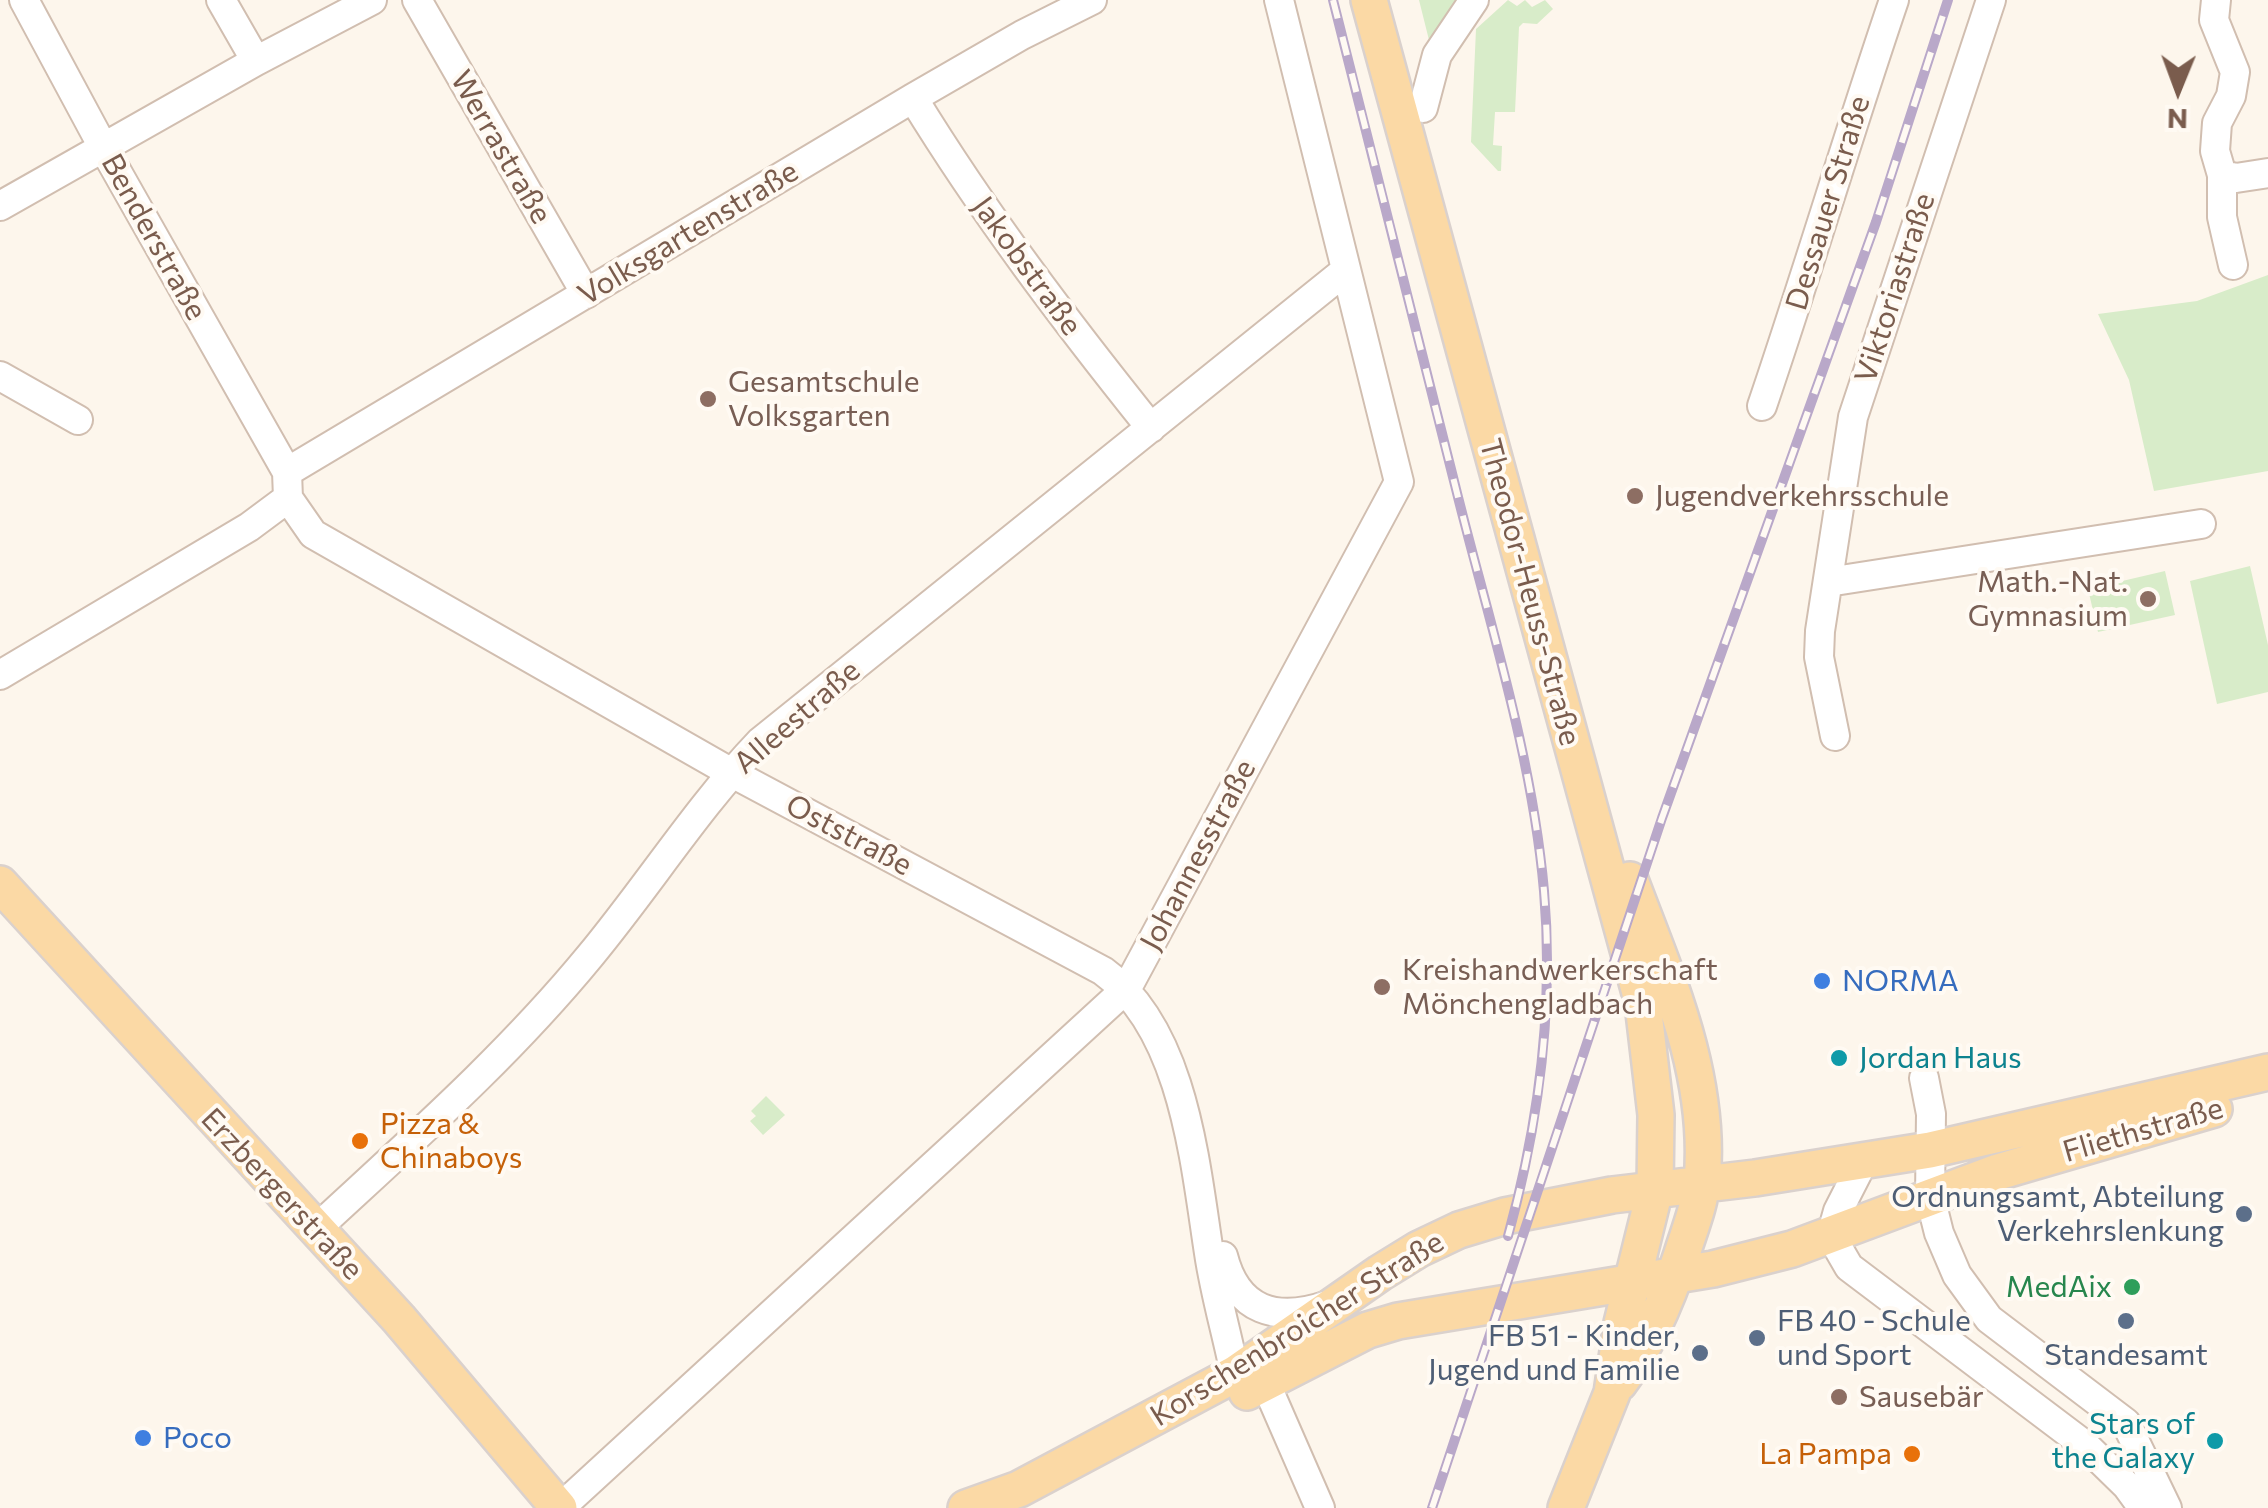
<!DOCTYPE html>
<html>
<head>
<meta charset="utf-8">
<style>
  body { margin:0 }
  #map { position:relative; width:2268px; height:1508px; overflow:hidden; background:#fdf6ec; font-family:Commissioner,sans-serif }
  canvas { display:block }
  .north { position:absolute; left:2128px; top:40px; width:100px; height:100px; -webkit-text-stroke:8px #fffaf3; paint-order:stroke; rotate:181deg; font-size:28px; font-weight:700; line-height:40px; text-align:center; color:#7a5c4d }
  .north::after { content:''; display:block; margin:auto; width:35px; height:45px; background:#7a5c4d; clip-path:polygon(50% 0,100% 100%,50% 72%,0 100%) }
</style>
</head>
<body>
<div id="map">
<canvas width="2268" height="1508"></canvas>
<div class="north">N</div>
</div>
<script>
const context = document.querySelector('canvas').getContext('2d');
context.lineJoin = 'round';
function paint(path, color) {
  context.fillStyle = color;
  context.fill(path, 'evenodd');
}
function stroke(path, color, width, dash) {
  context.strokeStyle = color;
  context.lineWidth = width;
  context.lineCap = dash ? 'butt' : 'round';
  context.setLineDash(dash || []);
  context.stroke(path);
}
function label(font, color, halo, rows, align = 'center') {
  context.font = font + ' Commissioner,sans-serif';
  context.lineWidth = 8;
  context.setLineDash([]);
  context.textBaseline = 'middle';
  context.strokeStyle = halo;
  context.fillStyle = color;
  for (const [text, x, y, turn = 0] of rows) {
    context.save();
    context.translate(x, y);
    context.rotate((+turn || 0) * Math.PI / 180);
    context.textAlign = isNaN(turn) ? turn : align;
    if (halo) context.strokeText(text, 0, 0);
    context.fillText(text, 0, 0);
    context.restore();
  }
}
paint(new Path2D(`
  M1419,0H1465L1431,48Z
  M1508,0L1517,6L1525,0L1532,7L1545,0L1553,9L1537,24L1523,23L1519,27L1515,112H1495L1493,145L1502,146L1501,171H1498L1471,142L1476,29Z
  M2268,275V471L2154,491L2129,380L2098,314L2197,301Z
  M2250,566L2268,645V692L2217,704L2190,581Z
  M2165,571L2175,615L2098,632L2088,589Z
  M766,1096L785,1115L763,1135L750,1121L756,1116L751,1111Z`), '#d8ecc9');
const minor = new Path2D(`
  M24,0L103,147L287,472L288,498L313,534L730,772L1103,971C1184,1029 1195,1163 1209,1253C1215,1294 1227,1334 1235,1374
  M221,0L256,61
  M417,0L586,294
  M2216,0L2214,20L2235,72L2231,96L2217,123L2215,151L2222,175V217L2233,265
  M913,98C984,214 1066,322 1151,428
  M1423,108L1437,55L1474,0
  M2222,175L2236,178L2268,173
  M0,206L256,61L372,0
  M0,376L78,420
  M1762,406C1808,271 1848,135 1894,0
  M287,472L913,98L1022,35L1092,0
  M1828,582L2201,524
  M0,675L249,527L288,498
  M1835,736L1819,657L1820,631L1853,417L1991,0
  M1924,1078L1931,1114L1930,1197L1939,1233L1957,1275L1989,1319L2126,1423L2167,1508
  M1863,1162L1838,1211L1831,1236L1849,1267L2086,1446L2127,1486L2143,1508
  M315,1230C410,1142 507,1057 590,956C648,886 697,808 760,742L1345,271
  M1223,1256C1237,1311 1276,1323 1328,1305
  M1265,1382L1320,1508
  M560,1508L1127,988L1399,482L1279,0`);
const major = new Path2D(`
  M1369,0L1643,1004L1656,1115L1655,1190L1622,1323L1612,1393L1566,1508
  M0,884L399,1319L559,1508
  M1619,1383C1648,1345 1667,1300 1682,1254C1689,1231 1700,1205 1702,1181C1712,1075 1666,976 1630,880
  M1247,1392L1368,1330L1398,1321L1713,1269L1792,1249L1998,1172L2214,1109
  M966,1508L1019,1489L1235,1374L1380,1273L1419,1249L1459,1230L1505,1216L1612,1195L1755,1178L1930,1150L2268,1072`);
stroke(minor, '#d1beb0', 32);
stroke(major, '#dad1cd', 40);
stroke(minor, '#fff', 28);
stroke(major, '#fbd9a5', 35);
const rail = new Path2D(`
  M1333,0C1374,161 1414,323 1455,485C1488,619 1532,753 1544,891C1554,1008 1539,1123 1508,1236
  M1432,1508L1662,818L1876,222L1948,0`);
stroke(rail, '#b9a8c9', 10);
stroke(rail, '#fffaf3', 6, [19]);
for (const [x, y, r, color] of [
  [708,399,10,"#8d6e63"],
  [1635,496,10,"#8d6e63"],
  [2148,599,10,"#8d6e63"],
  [1822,981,10,"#3f7fe0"],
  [1382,987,10,"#8d6e63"],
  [1839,1058,10,"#0f9aa8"],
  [360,1141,10,"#e8710a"],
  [2244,1214,10,"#5c6f8a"],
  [2132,1287,10,"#2e9e5b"],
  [2126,1321,10,"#5c6f8a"],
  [1757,1338,10,"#5c6f8a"],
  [1700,1353,10,"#5c6f8a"],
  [1839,1397,10,"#8d6e63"],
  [143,1438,10,"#3f7fe0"],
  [2215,1441,10,"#0f9aa8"],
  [1912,1454,10,"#e8710a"]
]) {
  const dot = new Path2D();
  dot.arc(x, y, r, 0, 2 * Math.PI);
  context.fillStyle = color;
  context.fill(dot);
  stroke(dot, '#fffaf3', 4);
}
label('30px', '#7a5c4d', '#fffaf3', [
  ["Werrastraße",501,147,60],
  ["Dessauer Straße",1828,203,-73],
  ["Volksgartenstraße",688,233,-31],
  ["Benderstraße",154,237,61],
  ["Jakobstraße",1027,266,54],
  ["Viktoriastraße",1895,288,-72],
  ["Theodor-Heuss-Straße",1530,592,75],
  ["Alleestraße",797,717,-41],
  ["Oststraße",849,835,28],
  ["Johannesstraße",1198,855,-62],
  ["Fliethstraße",2143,1130,-16],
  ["Erzbergerstraße",282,1194,47],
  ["Korschenbroicher Straße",1297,1329,-32]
]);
label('30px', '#785e54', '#fffaf3', [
  ["Gesamtschule",728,382],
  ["Volksgarten",728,416],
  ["Jugendverkehrsschule",1655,496],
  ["Math.-Nat.",2128,582,"right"],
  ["Gymnasium",2128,616,"right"],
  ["Kreishandwerkerschaft",1402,970],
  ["Mönchengladbach",1402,1004],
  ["Sausebär",1859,1397]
], 'left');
label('30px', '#366cbe', '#fffaf3', [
  ["NORMA",1842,981],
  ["Poco",163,1438]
], 'left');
label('30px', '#0d838f', '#fffaf3', [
  ["Jordan Haus",1859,1058],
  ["Stars of",2195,1424,"right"],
  ["the Galaxy",2195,1458,"right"]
], 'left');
label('30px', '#c56008', '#fffaf3', [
  ["Pizza &",380,1124],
  ["Chinaboys",380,1158],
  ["La Pampa",1892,1454,"right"]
], 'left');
label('30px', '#4e5e75', '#fffaf3', [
  ["Ordnungsamt, Abteilung",2224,1197],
  ["Verkehrslenkung",2224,1231],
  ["FB 40 - Schule",1777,1321,"left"],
  ["und Sport",1777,1355,"left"],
  ["FB 51 - Kinder,",1680,1336],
  ["Jugend und Familie",1680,1370],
  ["Standesamt",2126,1355,"center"]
], 'right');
label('30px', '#27864d', '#fffaf3', [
  ["MedAix",2112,1287]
], 'right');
</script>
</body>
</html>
